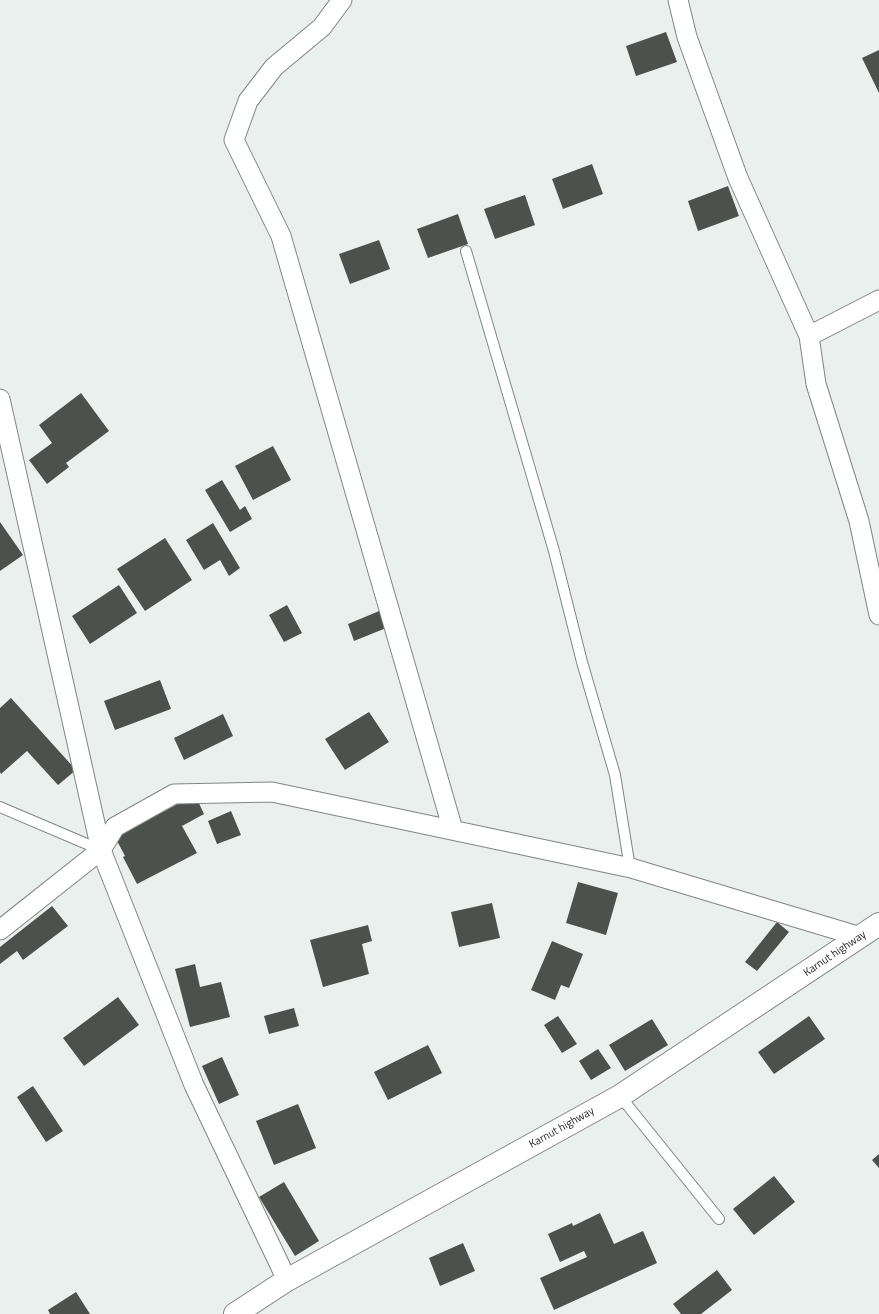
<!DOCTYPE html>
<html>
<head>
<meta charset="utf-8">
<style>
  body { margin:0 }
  canvas { display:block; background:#eaf0ed }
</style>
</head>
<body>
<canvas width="879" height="1314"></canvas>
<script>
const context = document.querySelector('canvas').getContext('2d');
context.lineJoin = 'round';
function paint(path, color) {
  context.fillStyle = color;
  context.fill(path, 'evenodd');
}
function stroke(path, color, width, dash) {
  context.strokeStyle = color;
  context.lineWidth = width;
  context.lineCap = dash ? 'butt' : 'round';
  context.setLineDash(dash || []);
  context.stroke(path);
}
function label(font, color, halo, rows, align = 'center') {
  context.font = font + ' "Titillium Web",sans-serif';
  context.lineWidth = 4;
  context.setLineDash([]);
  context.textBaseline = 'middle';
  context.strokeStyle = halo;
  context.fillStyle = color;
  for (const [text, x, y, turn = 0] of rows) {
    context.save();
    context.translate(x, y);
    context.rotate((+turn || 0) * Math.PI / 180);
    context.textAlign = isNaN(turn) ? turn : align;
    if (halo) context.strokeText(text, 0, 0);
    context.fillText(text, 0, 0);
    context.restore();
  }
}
paint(new Path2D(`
  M666,32L677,62L636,76L626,46Z
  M879,50V93L862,58Z
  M592,164L603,194L563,209L552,179Z
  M728,186L739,216L698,231L688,201Z
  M525,195L535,225L495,239L484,209Z
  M458,214L468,244L428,258L417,229Z
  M379,240L390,269L350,284L339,254Z
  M81,393L109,431L66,463L69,467L47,484L29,460L52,443L39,425Z
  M273,446L291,480L253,500L235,466Z
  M222,480L240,510L245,506L252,519L230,532L205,490Z
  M0,522L23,555L0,571Z
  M213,523L240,568L229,576L220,560L204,570L186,540Z
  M165,538L192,580L145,611L117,569Z
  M119,585L137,613L90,644L72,616Z
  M287,605L302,633L284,642L269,615Z
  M384,609L391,626L354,641L348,624Z
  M160,680L171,709L115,730L104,701Z
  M11,698L76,770L58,785L27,751L1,774L0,772V708Z
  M369,712L389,742L345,770L325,739Z
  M223,714L233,736L184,760L174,738Z
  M195,795L204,814L182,826L197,853L137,884L123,857L125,856L115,837Z
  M231,811L241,835L217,844L208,821Z
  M578,882L618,893L606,935L566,923Z
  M492,903L500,938L459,947L451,912Z
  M52,906L68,926L23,960L17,951L0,964V947Z
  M777,922L789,932L757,971L745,962Z
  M368,925L372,941L362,944L369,974L323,987L310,940Z
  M552,941L583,954L569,988L561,985L555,1000L531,990Z
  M195,964L200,987L221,982L230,1017L190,1027L175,969Z
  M118,997L139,1025L84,1066L63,1038Z
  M294,1008L299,1026L269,1034L264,1016Z
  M558,1016L577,1044L562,1053L544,1025Z
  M809,1016L825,1039L774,1074L758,1052Z
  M652,1019L668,1045L625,1071L609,1045Z
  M428,1045L442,1073L388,1100L374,1072Z
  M598,1049L611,1068L591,1080L579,1061Z
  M222,1057L239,1095L219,1104L202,1066Z
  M33,1086L63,1131L46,1142L17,1097Z
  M298,1104L316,1148L274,1165L256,1121Z
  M879,1154V1168L872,1160Z
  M774,1176L795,1202L754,1235L733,1209Z
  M284,1182L319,1241L295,1256L259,1197Z
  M600,1213L614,1244L643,1231L657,1263L554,1310L540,1278L587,1257L584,1251L560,1262L548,1234L572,1223L573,1226Z
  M463,1243L475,1271L440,1286L429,1258Z
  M717,1270L732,1290L701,1314H681L673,1304Z
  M76,1292L90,1314H50L48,1310Z`), '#4c514e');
const service = new Path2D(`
  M466,251L554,551L582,662L615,775L630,868
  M0,807L101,850
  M620,1096L719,1219`);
const minor = new Path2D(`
  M342,0L322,27L274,67L248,101L234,140L281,236L453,830
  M678,0L687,37L738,178L809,336L816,384L859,521L879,615
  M809,336L879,300
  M0,399L101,850L194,1085L287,1280
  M0,930L101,850L115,827L174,794L272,792L631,868L861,937`);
const secondary = new Path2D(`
  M235,1314L287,1280L620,1096L879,924`);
stroke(service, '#818683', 12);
stroke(minor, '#818683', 21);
stroke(secondary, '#818683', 24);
stroke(service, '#fff', 10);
stroke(minor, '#fff', 19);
stroke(secondary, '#fff', 22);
label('11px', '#232524', '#fff', [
  ["Karnut highway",835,954,-34],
  ["Karnut highway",562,1128,-29]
]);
</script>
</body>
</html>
